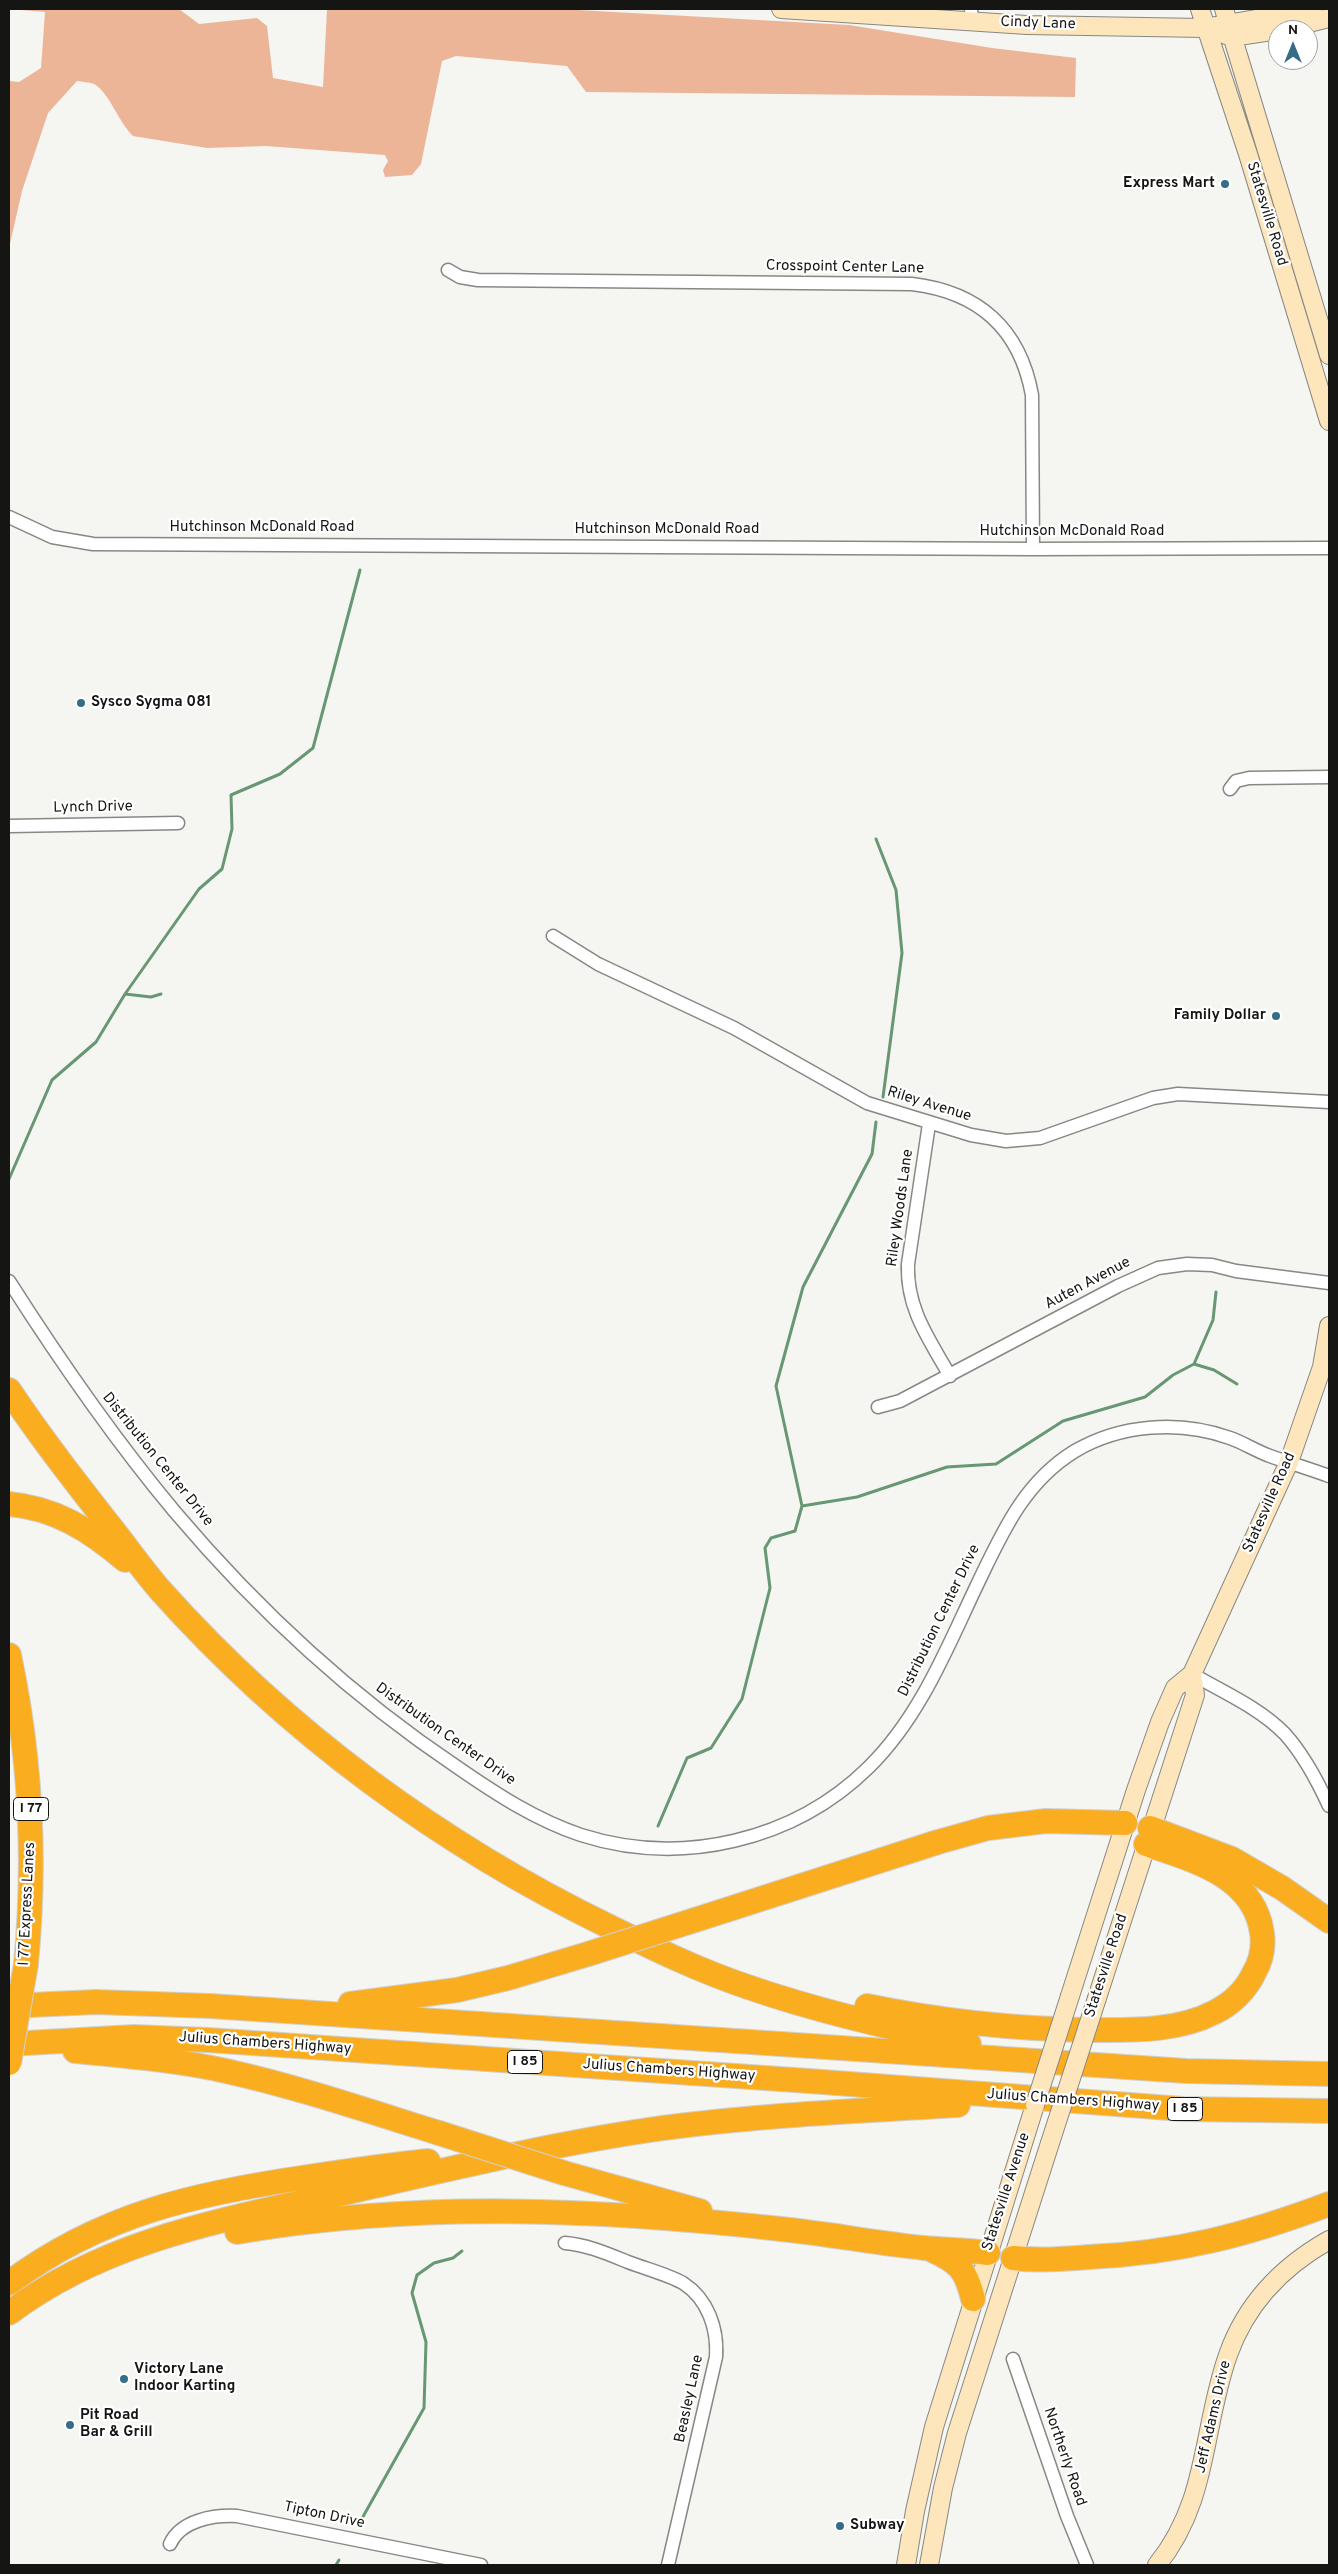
<!DOCTYPE html>
<html>
<head>
<meta charset="utf-8">
<style>
  body { margin:0 }
  #map { position:relative; width:1338px; height:2574px; overflow:hidden; background:#f5f5f1; font-family:Overpass,sans-serif }
  canvas { display:block }
  .frame { position:absolute; inset:0; border:10px solid #151514; pointer-events:none }
  .north { position:absolute; left:1268px; top:20px; width:50px; height:50px; box-sizing:border-box; background:#fff; border:1px solid #a1a1a1; border-radius:50%; rotate:0deg; font-size:14px; font-weight:700; line-height:20px; text-align:center; color:#151514 }
  .north::after { content:''; display:block; margin:auto; width:18px; height:22px; background:#346d86; clip-path:polygon(50% 0,100% 100%,50% 72%,0 100%) }
</style>
</head>
<body>
<div id="map">
<canvas width="1338" height="2574"></canvas>
<div class="frame"></div>
<div class="north">N</div>
</div>
<script>
const context = document.querySelector('canvas').getContext('2d');
context.lineJoin = 'round';
function paint(path, color) {
  context.fillStyle = color;
  context.fill(path, 'evenodd');
}
function stroke(path, color, width, dash) {
  context.strokeStyle = color;
  context.lineWidth = width;
  context.lineCap = dash ? 'butt' : 'round';
  context.setLineDash(dash || []);
  context.stroke(path);
}
function label(font, color, halo, rows, align = 'center') {
  context.font = font + ' Overpass,sans-serif';
  context.lineWidth = 4.5;
  context.setLineDash([]);
  context.textBaseline = 'middle';
  context.strokeStyle = halo;
  context.fillStyle = color;
  for (const [text, x, y, turn = 0] of rows) {
    context.save();
    context.translate(x, y);
    context.rotate((+turn || 0) * Math.PI / 180);
    context.textAlign = isNaN(turn) ? turn : align;
    if (halo) context.strokeText(text, 0, 0);
    context.fillText(text, 0, 0);
    context.restore();
  }
}
paint(new Path2D(`
  M9,9H179L199,24L257,18L267,26L273,78L323,87L327,9H560L849,25L992,48L1076,58L1075,97L586,92L567,66L456,56L442,61L421,164L412,175L385,177L383,170L388,161L385,155L266,146L207,148L133,136C119,123 109,92 94,84C89,82 82,82 77,81L48,113L22,191L9,248V81L19,82L41,68L45,12Z`), '#edb598');
stroke(new Path2D(`
  M876,839L896,890L902,953L883,1097
  M125,994L151,997L161,994
  M9,1179L52,1080L96,1042L125,994L199,889L222,869L232,829L231,795L280,774L313,748L360,570
  M1194,1364L1214,1370L1237,1384
  M802,1506L857,1497L947,1467L996,1464L1063,1421L1145,1397L1173,1375L1194,1364L1213,1320L1216,1292
  M658,1826L687,1758L711,1748L742,1699L770,1588L765,1548L771,1538L795,1531L802,1506L776,1386L803,1287L872,1154L876,1122
  M360,2522L424,2408L426,2342L412,2293L417,2275L434,2263L453,2258L462,2251
  M336,2565L339,2560`), '#679773', 3);
const street = new Path2D(`
  M971,9L972,21
  M448,270L460,277L478,280L912,284C979,292 1020,329 1032,395L1033,549
  M9,517L52,537L93,544L1033,549L1329,548
  M1230,789L1236,781L1249,778L1329,777
  M9,826L178,823
  M553,936L598,964L734,1028L867,1103L971,1135L1006,1141L1040,1138L1153,1098L1178,1094L1329,1102
  M929,1124L908,1264C906,1308 929,1339 950,1376
  M9,1281C60,1361 114,1439 175,1512C257,1609 351,1696 457,1767C496,1794 536,1820 581,1835C681,1867 794,1841 869,1767C920,1717 947,1648 977,1585C1002,1533 1024,1482 1075,1451C1121,1424 1180,1420 1230,1438C1244,1443 1256,1451 1270,1456C1290,1463 1310,1469 1329,1476
  M878,1407L900,1401L1118,1286L1158,1268L1187,1264L1212,1265L1236,1271L1329,1283
  M1192,1674C1223,1692 1260,1708 1285,1734C1303,1754 1318,1782 1329,1806
  M565,2243C588,2245 608,2254 628,2262C646,2269 667,2274 683,2283C708,2299 718,2329 716,2357L668,2565
  M1013,2359L1067,2516L1087,2565
  M170,2544C181,2520 213,2515 237,2516L481,2565`);
const secondary = new Path2D(`
  M781,9L1027,25L1204,28L1313,9
  M1200,9L1248,154L1329,421
  M1224,9L1329,355
  M1280,30L1329,18
  M1221,33L1232,37L1278,30
  M1070,1996L1136,1790L1160,1722L1175,1688L1192,1674L1289,1462L1322,1367L1329,1326
  M1097,1998L1195,1695L1192,1674
  M906,2565L915,2511L934,2427L1035,2105
  M929,2565L943,2488L957,2433L1050,2143
  M1157,2565C1209,2501 1202,2428 1228,2355C1246,2304 1283,2266 1329,2240`);
const highway = new Path2D(`
  M9,1390C41,1438 77,1484 113,1530C129,1550 144,1572 161,1591C287,1732 441,1845 610,1927C655,1949 700,1971 748,1987C820,2012 894,2029 969,2044
  M9,1504C55,1508 90,1530 125,1560
  M9,1655C31,1758 36,1859 26,1964
  M1150,1828L1232,1859L1282,1888L1329,1921
  M695,1920L938,1842L988,1828L1046,1821L1125,1823
  M350,2004L457,1990L508,1978L588,1954
  M9,2006L96,2002L210,2006L1186,2071L1329,2074
  M867,2006C940,2021 1013,2029 1088,2030C1130,2030 1177,2032 1215,2012C1231,2004 1246,1990 1254,1973C1261,1961 1264,1947 1262,1933C1254,1875 1192,1860 1146,1844
  M9,2044L134,2037L208,2040L809,2081L1183,2109L1329,2111
  M75,2051C126,2056 177,2060 226,2071C298,2087 368,2111 439,2133
  M564,2173L700,2211
  M237,2232C417,2201 600,2209 781,2229C829,2234 876,2243 924,2248C945,2250 966,2250 988,2253
  M932,2250C959,2262 966,2270 973,2299
  M1013,2258C1039,2261 1064,2259 1089,2257C1178,2253 1247,2235 1329,2204
  M9,2283C101,2214 197,2193 308,2177C348,2171 388,2165 428,2161
  M9,2313C107,2239 227,2219 344,2193C450,2169 555,2143 663,2128C761,2115 859,2111 958,2105`);
stroke(street, '#878784', 15);
stroke(secondary, '#878784', 20);
stroke(highway, '#d0d0d0', 26);
stroke(street, '#fff', 12);
stroke(secondary, '#fee6bc', 18);
stroke(highway, '#fbad20', 24);
const secondaryBridge = new Path2D(`
  M1035,2105L1070,1996
  M1050,2143L1097,1998`);
const highwayBridge = new Path2D(`
  M588,1954L695,1920
  M9,2063L26,1964
  M439,2133L564,2173`);
stroke(secondaryBridge, '#878784', 20, []);
stroke(highwayBridge, '#d0d0d0', 26, []);
stroke(secondaryBridge, '#fee6bc', 18);
stroke(highwayBridge, '#fbad20', 24);
for (const [x, y, r, color] of [
  [1225,184,5,"#346d86"],
  [81,703,5,"#346d86"],
  [1276,1016,5,"#346d86"],
  [124,2379,5,"#346d86"],
  [70,2425,5,"#346d86"],
  [840,2526,5,"#346d86"]
]) {
  const dot = new Path2D();
  dot.arc(x, y, r, 0, 2 * Math.PI);
  context.fillStyle = color;
  context.fill(dot);
  stroke(dot, '#fff', 2);
}
for (const [x, y, w] of [
  [31,1809,35],
  [525,2062,35],
  [1185,2109,35]
]) {
  const box = new Path2D();
  box.roundRect(x - w / 2, y - 11.5, w, 23, 4);
  context.fillStyle = '#fff';
  context.fill(box);
  stroke(box, '#151514', 1);
}
label('bold 14px', '#151514', null, [
  ["I 77",31,1809],
  ["I 85",525,2062],
  ["I 85",1185,2109]
]);
label('15px', '#151514', '#fff', [
  ["Cindy Lane",1038,24,2],
  ["Statesville Road",1266,214,73],
  ["Crosspoint Center Lane",845,268,1],
  ["Hutchinson McDonald Road",262,528],
  ["Hutchinson McDonald Road",667,530],
  ["Hutchinson McDonald Road",1072,532],
  ["Lynch Drive",93,808,-1],
  ["Riley Avenue",929,1105,17],
  ["Riley Woods Lane",901,1208,-82],
  ["Auten Avenue",1088,1284,-28],
  ["Distribution Center Drive",157,1460,51],
  ["Statesville Road",1270,1503,-66],
  ["Distribution Center Drive",940,1621,-64],
  ["Distribution Center Drive",445,1735,35],
  ["I 77 Express Lanes",28,1904,-87],
  ["Statesville Road",1107,1966,-72],
  ["Julius Chambers Highway",265,2044,4],
  ["Julius Chambers Highway",669,2071,4],
  ["Julius Chambers Highway",1073,2101,4],
  ["Statesville Avenue",1007,2192,-72],
  ["Beasley Lane",690,2399,-78],
  ["Jeff Adams Drive",1214,2417,-77],
  ["Northerly Road",1064,2457,71],
  ["Tipton Drive",324,2516,12]
]);
label('bold 15px', '#151514', '#fff', [
  ["Express Mart",1215,184,"right"],
  ["Sysco Sygma 081",91,703],
  ["Family Dollar",1266,1016,"right"],
  ["Victory Lane",134,2370],
  ["Indoor Karting",134,2387],
  ["Pit Road",80,2416],
  ["Bar & Grill",80,2433],
  ["Subway",850,2526]
], 'left');
</script>
</body>
</html>
